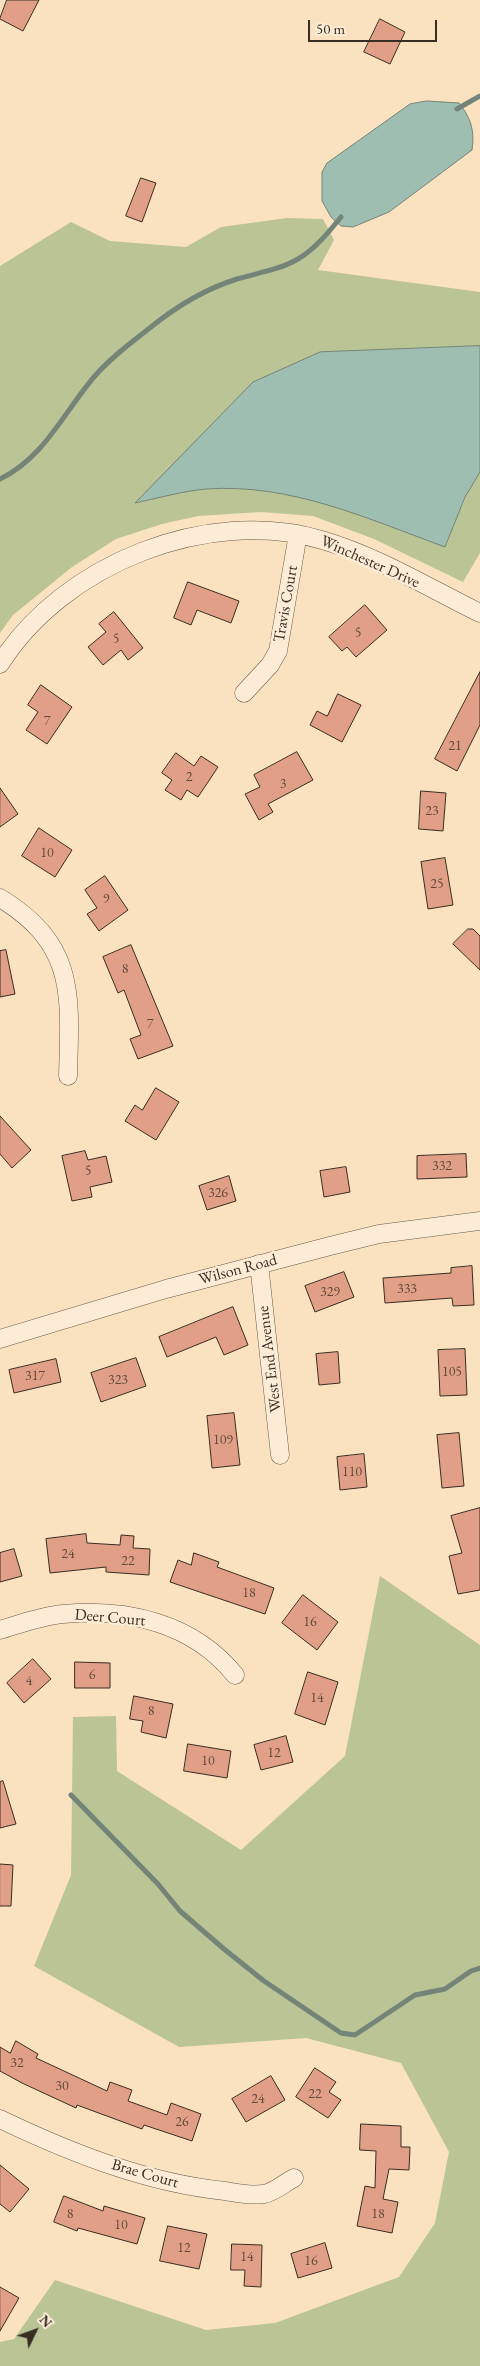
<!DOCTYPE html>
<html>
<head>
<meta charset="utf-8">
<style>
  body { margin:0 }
  #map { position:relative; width:480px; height:2366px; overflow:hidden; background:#fae2c0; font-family:"EB Garamond",serif }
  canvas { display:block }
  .north { position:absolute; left:10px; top:2306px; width:50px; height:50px; -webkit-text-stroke:4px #fcecd6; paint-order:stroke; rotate:48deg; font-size:14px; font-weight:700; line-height:20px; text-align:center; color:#382d22 }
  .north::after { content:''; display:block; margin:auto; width:18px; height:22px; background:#382d22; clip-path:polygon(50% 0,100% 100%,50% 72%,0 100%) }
  .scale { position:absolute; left:308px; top:20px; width:129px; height:22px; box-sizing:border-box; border:2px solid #382d22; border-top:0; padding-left:6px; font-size:15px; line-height:18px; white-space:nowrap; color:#382d22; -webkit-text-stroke:4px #fcecd6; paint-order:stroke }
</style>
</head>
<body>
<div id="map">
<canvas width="480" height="2366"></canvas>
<div class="north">N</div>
<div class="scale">50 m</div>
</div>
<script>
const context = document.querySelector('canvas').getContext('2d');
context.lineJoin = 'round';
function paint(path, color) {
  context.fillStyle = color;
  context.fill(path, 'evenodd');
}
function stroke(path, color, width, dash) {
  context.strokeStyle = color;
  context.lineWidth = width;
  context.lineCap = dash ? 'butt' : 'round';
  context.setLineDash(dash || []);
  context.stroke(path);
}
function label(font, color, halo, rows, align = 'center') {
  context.font = font + ' "EB Garamond",serif';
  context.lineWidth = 5;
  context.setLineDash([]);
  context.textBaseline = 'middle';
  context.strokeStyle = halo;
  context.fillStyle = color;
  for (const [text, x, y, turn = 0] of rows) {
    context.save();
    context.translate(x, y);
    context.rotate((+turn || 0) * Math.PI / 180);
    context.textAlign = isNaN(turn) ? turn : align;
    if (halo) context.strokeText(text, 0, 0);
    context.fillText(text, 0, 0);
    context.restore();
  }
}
paint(new Path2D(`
  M287,218L323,219L334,240L318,270L480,292V553L463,582L374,539L313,516L261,512L198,516L162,524L116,539L72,567L13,615L0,633V266L71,222L110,241L186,247L221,227Z
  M380,1576L480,1645V2366H0V2342L14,2339L55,2280L206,2330L275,2323L399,2277L435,2223L449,2152L401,2063L306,2038L179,2047L34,1966L71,1875L73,1717L116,1716L117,1771L241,1850L345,1756Z`), '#bbc495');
const water = new Path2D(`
  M427,101L459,103C471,118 475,131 472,150L389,212L353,227L341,226L331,217L322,201V172L327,163L410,104Z
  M480,346V472L465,497L445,547C368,519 291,483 206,489C183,491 159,498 135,503L253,382L320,352Z`);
paint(water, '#9ebeb2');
stroke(water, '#758478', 1);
stroke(new Path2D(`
  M457,109L480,96
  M0,479C44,458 64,412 94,377C110,358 132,342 151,327C177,306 205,289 237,279C257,273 279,270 298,259C315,249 328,233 341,217
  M71,1795L158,1884L180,1911L224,1949L264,1981L341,2033L355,2035L415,1995L445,1989L471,1971L480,1968`), '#758478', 5);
const building = new Path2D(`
  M7,0H39L23,31L0,19Z
  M380,19L405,32L390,64L364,52Z
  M141,178L156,183L142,222L126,216Z
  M188,582L239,601L231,623L197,610L191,625L174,618Z
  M365,605L387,630L356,657L347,647L342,651L329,637Z
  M114,612L143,648L128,660L121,650L103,665L88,647L106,632L99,624Z
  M480,672V725L457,771L435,759Z
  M41,685L72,707L47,744L26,730L38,712L28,705Z
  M338,694L361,705L342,742L310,725L317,711L327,716Z
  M297,752L313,780L268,804L273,812L259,820L245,794L260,787L254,775Z
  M176,753L194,766L201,756L218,767L198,797L187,790L181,800L165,790L172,780L162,773Z
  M0,788L18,814L0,827Z
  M421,791L446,793L443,831L419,829Z
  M39,828L72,850L55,877L22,856Z
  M445,858L453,905L428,909L421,862Z
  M105,876L128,910L99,931L87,914L97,908L85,890Z
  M468,929H473L480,936V970L453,944Z
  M131,945L173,1046L138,1059L130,1039L141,1035L124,990L118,993L103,957Z
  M6,950L15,994L0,997V951Z
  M156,1088L179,1102L156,1140L125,1121L135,1105L142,1110Z
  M0,1116L31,1150L12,1168L0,1154Z
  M85,1151L88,1160L106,1156L112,1182L90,1187L92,1197L72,1201L62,1156Z
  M466,1154L467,1177L417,1179V1156Z
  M346,1167L350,1192L324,1197L320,1171Z
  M229,1176L236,1201L207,1210L199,1186Z
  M472,1266L474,1305L453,1306L452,1298L385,1303L383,1278L451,1273V1268Z
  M344,1272L354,1297L315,1312L305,1286Z
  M233,1307L248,1345L224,1355L216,1337L167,1357L159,1337Z
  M465,1349L467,1395L440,1396L438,1350Z
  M338,1352L340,1383L319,1385L316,1354Z
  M136,1358L146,1386L101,1402L91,1373Z
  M56,1359L61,1382L14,1393L9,1370Z
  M234,1413L240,1465L212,1468L207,1416Z
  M459,1433L464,1486L442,1488L437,1435Z
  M364,1454L367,1487L340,1490L337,1457Z
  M480,1508V1590L458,1594L449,1556L462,1553L451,1516Z
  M86,1534L87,1543L120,1545L121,1535L134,1536L133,1548L150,1549L149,1575L106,1572V1567L50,1573L46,1539Z
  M14,1549L22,1576L0,1582V1553Z
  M194,1553L219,1562L217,1567L274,1588L265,1614L170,1582L178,1560L191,1565Z
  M303,1595L338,1622L317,1650L282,1623Z
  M33,1659L51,1679L24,1703L7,1683Z
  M75,1662L110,1663V1688H75Z
  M308,1672L338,1682L325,1725L295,1714Z
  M134,1696L173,1704L166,1738L141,1732L143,1721L130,1719Z
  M286,1736L293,1762L261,1770L254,1745Z
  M188,1744L231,1751L227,1778L184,1771Z
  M3,1781L16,1824L0,1828V1782Z
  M0,1864L13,1865L11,1906H0Z
  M16,2041L38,2054L36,2058L107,2091L110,2082L132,2090L128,2101L167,2115L171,2103L201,2114L192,2141L144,2125L142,2129L77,2105L76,2108L22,2083L0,2071V2047L10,2053Z
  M315,2068L336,2082L329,2092L341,2100L328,2118L296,2097Z
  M271,2076L285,2100L246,2122L232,2099Z
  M361,2124L401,2126V2147H410L409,2170L389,2169L383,2199L398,2202L392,2233L357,2226L365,2186L375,2188L376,2151L360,2150Z
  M0,2165L29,2189L10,2212L0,2204Z
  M64,2196L103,2211L104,2206L145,2218L137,2244L78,2228L77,2231L54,2222Z
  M168,2226L207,2234L199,2269L160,2261Z
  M325,2243L332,2268L298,2278L291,2254Z
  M232,2244L262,2245L261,2287L244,2286L245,2270H231Z
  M0,2287L19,2298L0,2331Z`);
paint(building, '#e29f88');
stroke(building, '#382d22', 1);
const minor = new Path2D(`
  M0,664C63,564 208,506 322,540C377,556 429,588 480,613
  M244,693L270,665L278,651L298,534
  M0,898C77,945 70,996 68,1076
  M259,1264L280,1455
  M0,1339L166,1289L330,1246L379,1234L480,1221
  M0,1630C20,1624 41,1616 63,1614C127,1608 193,1623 235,1675
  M0,2119C71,2153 147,2183 225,2191C238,2193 251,2196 264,2194C275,2192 284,2183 294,2178`);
stroke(minor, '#685a4a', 19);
stroke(minor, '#fcecd6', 18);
label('14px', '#624a3c', null, [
  ["5",358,633],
  ["5",116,639],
  ["7",47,721],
  ["21",455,746],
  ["2",189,777],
  ["3",283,784],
  ["23",432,811],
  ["10",47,853],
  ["25",437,884],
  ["9",106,899],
  ["8",125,969],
  ["7",150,1024],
  ["332",442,1166],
  ["5",88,1171],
  ["326",218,1193],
  ["333",407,1289],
  ["329",330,1292],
  ["105",452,1372],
  ["317",35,1376],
  ["323",118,1380],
  ["109",223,1440],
  ["110",352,1472],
  ["24",68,1554],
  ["22",128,1561],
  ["18",249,1593],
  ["16",310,1622],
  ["6",92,1675],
  ["4",29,1681],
  ["14",317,1698],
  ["8",151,1711],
  ["12",274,1753],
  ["10",208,1761],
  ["32",17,2063],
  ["30",62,2086],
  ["22",315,2094],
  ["24",258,2099],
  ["26",182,2122],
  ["8",70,2214],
  ["18",378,2214],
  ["10",121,2225],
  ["12",184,2248],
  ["14",247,2257],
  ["16",311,2261]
]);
label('16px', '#382d22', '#fcecd6', [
  ["Winchester Drive",370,562,24],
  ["Travis Court",286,604,-80],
  ["Wilson Road",238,1270,-15],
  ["West End Avenue",270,1359,-97],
  ["Deer Court",110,1618,5],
  ["Brae Court",145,2174,16]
]);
</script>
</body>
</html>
